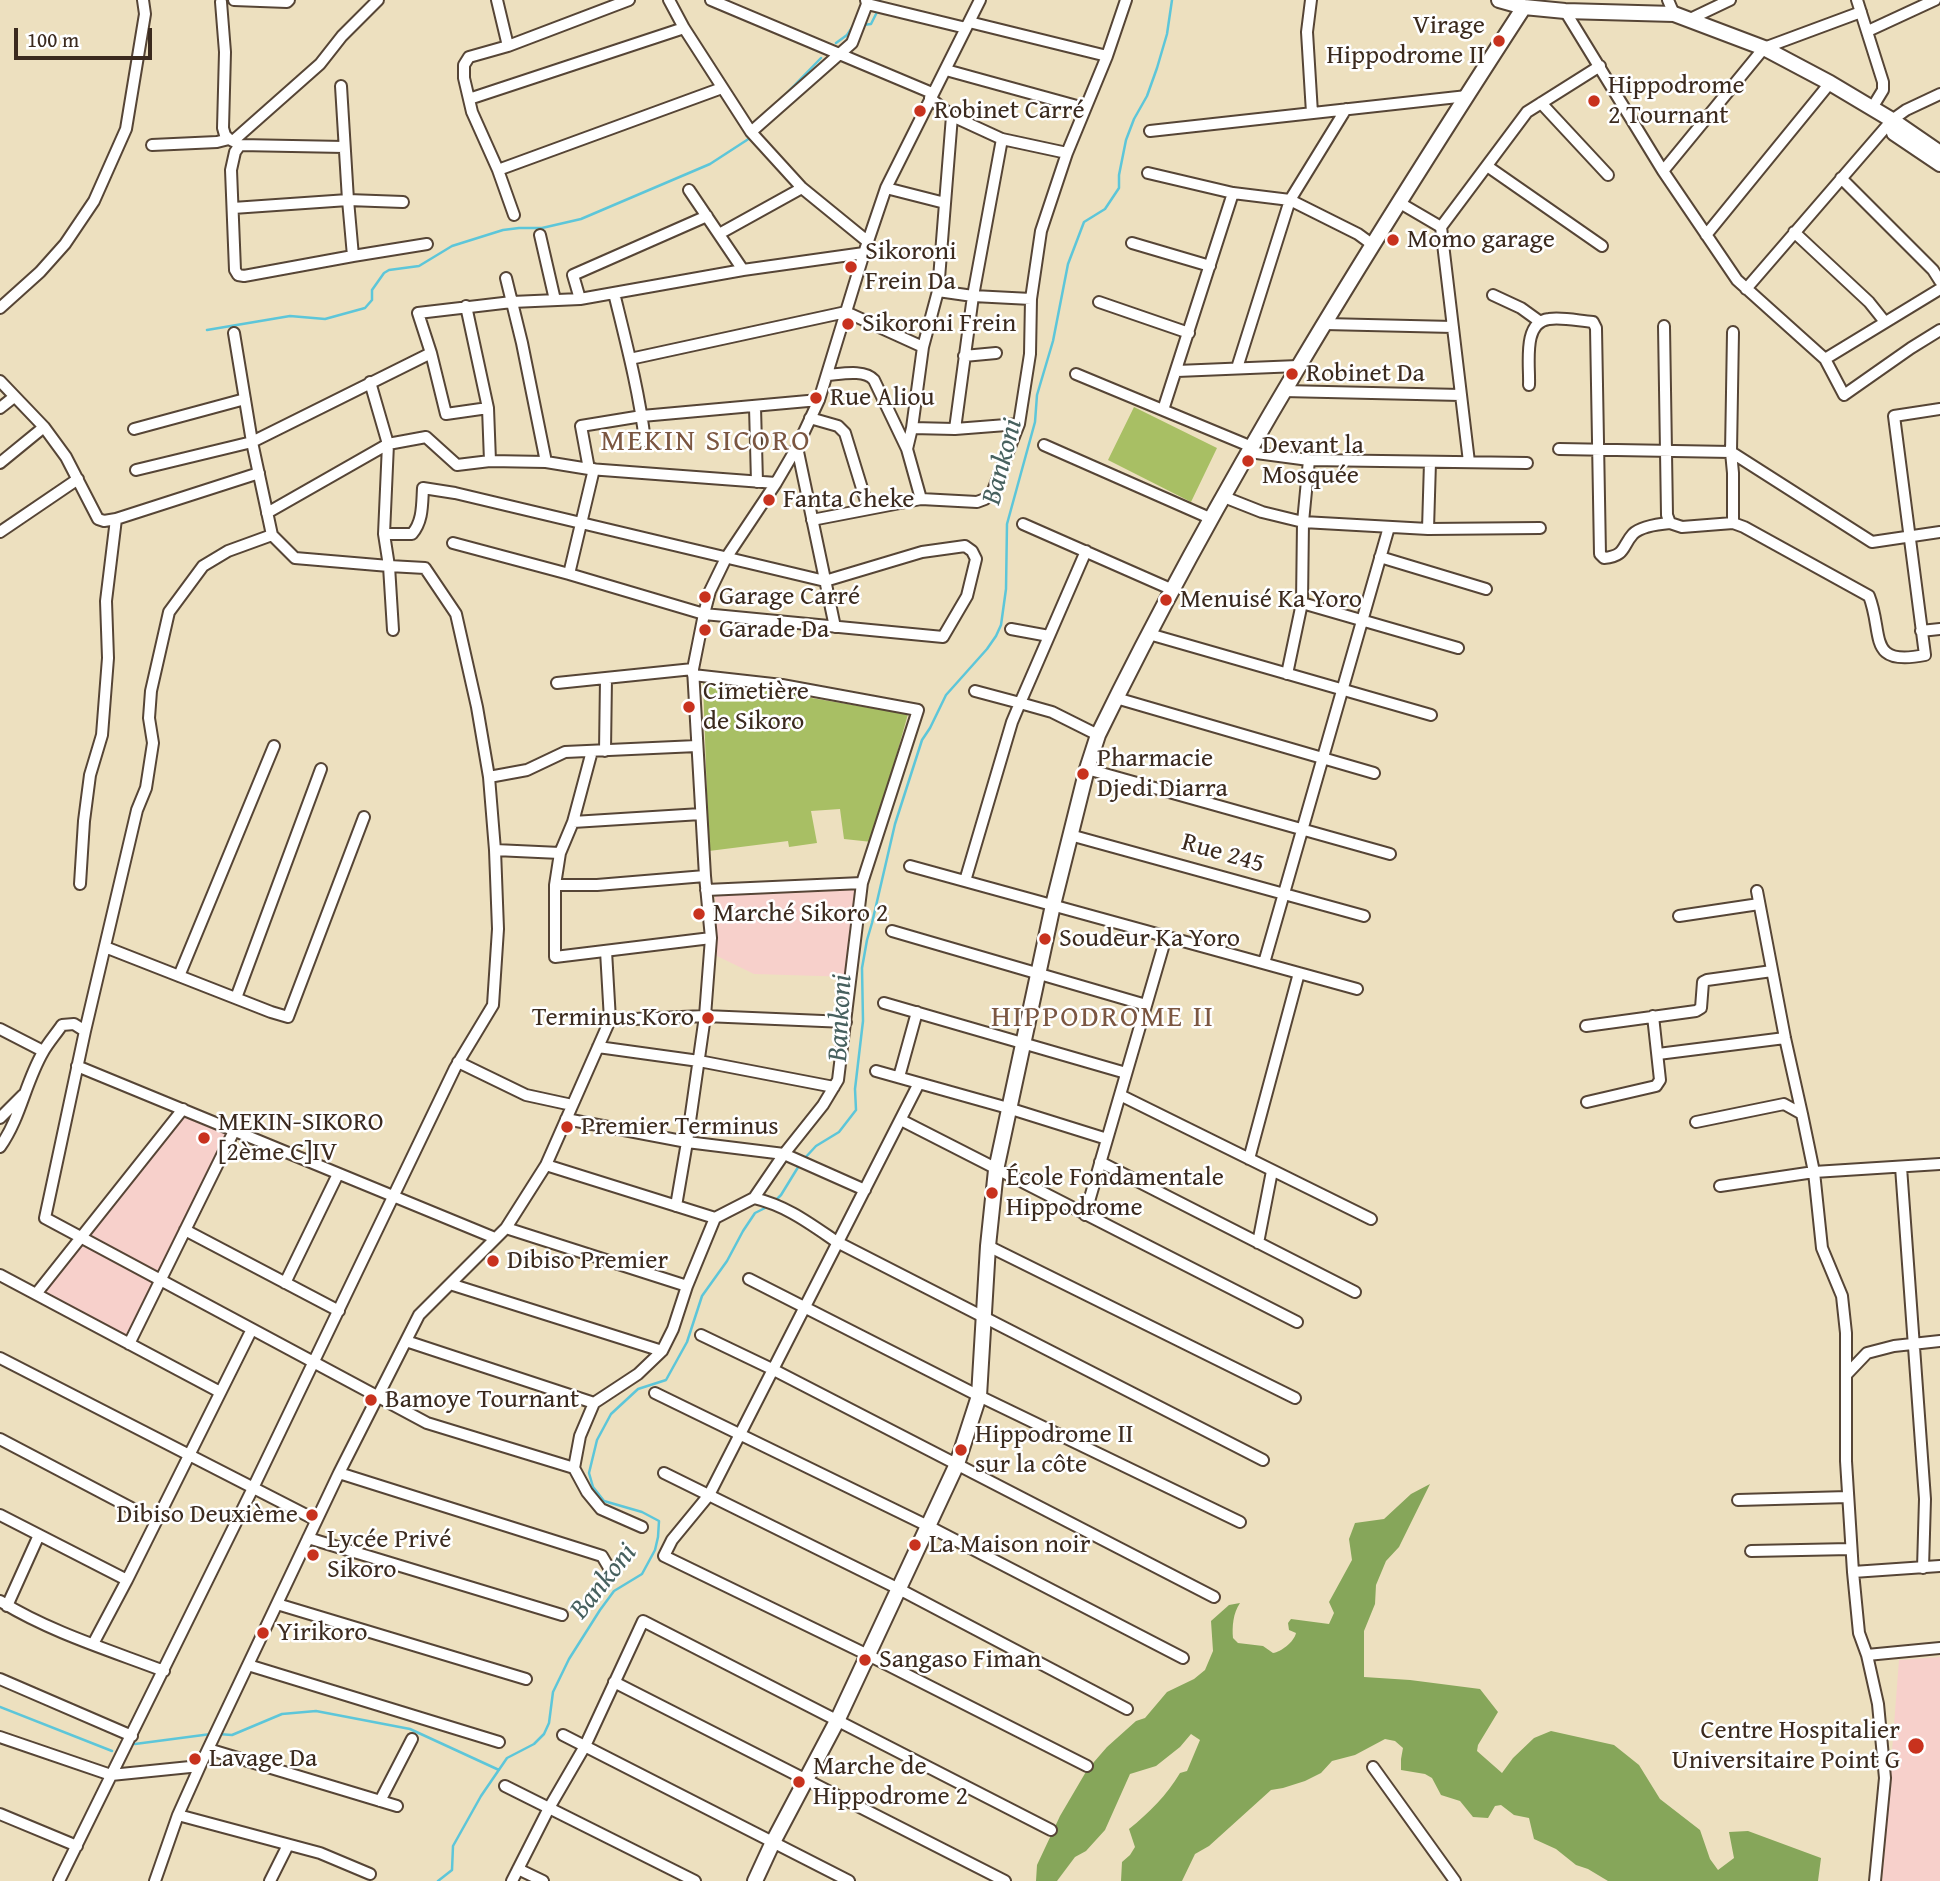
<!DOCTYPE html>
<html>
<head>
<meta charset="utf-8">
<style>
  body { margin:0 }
  #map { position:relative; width:1940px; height:1881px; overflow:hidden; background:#ede0bf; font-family:"Gentium Book Plus",serif }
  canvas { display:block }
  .scale { position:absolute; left:14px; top:28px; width:138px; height:32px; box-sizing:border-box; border:4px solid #3b2a1e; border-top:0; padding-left:9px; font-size:21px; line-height:24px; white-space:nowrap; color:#3b2a1e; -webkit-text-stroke:5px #fff; paint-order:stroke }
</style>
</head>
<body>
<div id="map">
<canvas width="1940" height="1881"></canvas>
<div class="scale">100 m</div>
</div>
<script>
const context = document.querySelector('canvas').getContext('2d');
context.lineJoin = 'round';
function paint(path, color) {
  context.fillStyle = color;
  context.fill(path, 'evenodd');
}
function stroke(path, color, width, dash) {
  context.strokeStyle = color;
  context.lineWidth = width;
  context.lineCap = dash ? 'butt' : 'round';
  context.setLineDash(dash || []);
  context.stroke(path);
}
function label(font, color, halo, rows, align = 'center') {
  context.font = font + ' "Gentium Book Plus",serif';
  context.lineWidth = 5;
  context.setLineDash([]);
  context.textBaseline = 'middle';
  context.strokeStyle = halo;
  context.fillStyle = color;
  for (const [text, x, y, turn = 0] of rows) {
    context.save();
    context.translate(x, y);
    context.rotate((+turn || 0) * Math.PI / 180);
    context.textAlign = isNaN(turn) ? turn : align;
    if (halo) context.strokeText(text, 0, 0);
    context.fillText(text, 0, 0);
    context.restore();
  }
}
paint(new Path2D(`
  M856,889L853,977L754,974L717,956L715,894Z
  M185,1116L230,1133L127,1338L41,1292Z
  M1940,1657V1881H1882L1899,1660Z`), '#f7d0cb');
paint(new Path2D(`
  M1134,407L1217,448L1191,502L1108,460Z
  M703,683L755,685L780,688L805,697L908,714L872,842L844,839L840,809L811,811L817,843L789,847L788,841L709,851Z`), '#a8bf64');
paint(new Path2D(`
  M1430,1484L1399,1547L1386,1561L1376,1585L1375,1604L1364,1631V1677L1410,1680L1480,1689L1498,1712L1478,1745L1477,1751L1502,1773L1513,1758L1534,1738L1551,1731L1614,1745L1639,1765L1660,1799L1700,1830L1710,1859L1718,1870L1734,1858L1729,1832L1748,1831L1821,1858L1818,1881H1608L1588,1869L1576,1865L1556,1849L1534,1839L1529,1818L1514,1815L1501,1805L1495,1806L1488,1818L1473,1817L1460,1801L1441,1795L1432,1778L1425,1774L1401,1770V1759L1403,1748L1395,1741L1385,1739L1355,1755L1332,1761L1321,1773L1305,1781L1283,1788L1271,1790L1209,1846L1195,1854L1182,1881H1121L1122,1862L1130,1855L1135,1847L1129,1829C1149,1813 1167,1795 1180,1773L1187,1771L1200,1740L1191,1734L1180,1747L1156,1766L1130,1774L1105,1830L1086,1851L1075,1857L1057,1881H1036L1037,1865L1060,1816L1087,1770L1107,1747L1136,1721L1145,1718L1167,1692L1194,1679L1205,1670L1213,1651L1211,1621L1229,1605L1240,1603C1233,1613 1232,1627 1233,1638L1238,1643L1263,1646L1273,1653C1281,1652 1294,1642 1296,1633L1289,1630L1288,1623L1291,1619L1329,1624L1334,1613L1329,1602L1352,1560L1349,1539L1355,1523L1384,1519L1411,1494Z`), '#86a65a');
stroke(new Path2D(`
  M880,0V1
  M863,25L871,24L877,12
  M836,43L847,35L853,26
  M784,96L821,58
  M207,330L290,316L325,319L365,308L372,300V290L384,273L389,270L419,266L452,246L503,230L519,228H542L581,219L710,164L750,138
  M804,1159L816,1146L839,1132L856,1110L855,1089L863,1021L862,968L867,940L872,923L895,824L922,740L930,728L946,695L987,649L996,636L1001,625L1006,589L1007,524L1035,422L1037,395L1053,341L1068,264L1084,222L1105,209L1119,188V175L1126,140L1134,119L1147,96L1157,68L1167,34L1172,0
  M774,1202L781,1195L800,1164
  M0,1707L112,1751
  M218,1734L232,1735L282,1714L316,1711L410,1729L499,1770
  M135,1744L211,1734
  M438,1881L452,1870L453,1846L481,1796L507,1758L534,1744L544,1734L549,1723L553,1692L569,1659L600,1610L614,1591L642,1574L655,1550L658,1537L659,1521L642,1512L604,1501L593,1487L589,1473L597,1440L611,1414L638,1389L666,1380L687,1342L702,1296L727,1261L743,1231L755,1213L769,1206`), '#5dc6d9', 2.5);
const minor = new Path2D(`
  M234,0L287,2L289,0
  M497,0L508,46
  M669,0L684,28L751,132L802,188L867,241
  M711,0L932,93
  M1311,0L1307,32L1312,113
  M1668,0L1674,14
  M1857,0L1883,82V90L1872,108
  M221,2L225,52L223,128L225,135L229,139
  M867,4L966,28
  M1565,11L1663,171L1737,280L1825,359L1844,395L1911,348L1940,330
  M1688,20L1730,0
  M969,22L1107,56
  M1868,31L1935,0
  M946,70L1084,108
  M341,86L348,200L403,202
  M930,98L952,116L1002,139L1067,153
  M469,99L684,28
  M1541,103L1608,175
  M1150,131L1467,96
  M751,132L852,43L867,4L866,0
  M1002,139L973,296L955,429L1019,424
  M233,141L240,145L235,152L231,170L235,270L238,275L244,276L353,256
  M152,145L217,142L229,139L233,141L320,64L342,36L378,0
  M240,145L344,147
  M1487,166L1602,246
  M498,170L722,88
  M1663,171L1764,48L1861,12
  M1148,173L1233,193L1290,200L1358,234L1373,245
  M1841,178L1933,270L1940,281
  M886,188L945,203
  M689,190L743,270
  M1400,203L1441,227
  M233,208L348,200L353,256L427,244
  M514,215L498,170L472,112L464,78V65L469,57L508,46L629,0
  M1794,232L1869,302L1885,322
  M719,234L802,188
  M540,235L555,300
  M1706,235L1830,83
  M1132,243L1210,266
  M506,278L522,343L546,462
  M1746,289L1892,120L1906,110L1940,94
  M938,291L973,296L1031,299
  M614,293C626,342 639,391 645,441
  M1493,295L1521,308L1539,321
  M580,299L573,275L707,216
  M1099,302L1189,333
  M466,306L488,408L490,461
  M0,308L40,272L65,244L94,201L126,129L145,14L143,0
  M1325,324L1453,327
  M1664,326L1667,515L1670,523L1682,527L1733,523
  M1733,332L1731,452L1733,473V523L1744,527L1869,596C1884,634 1866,667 1925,655L1894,416L1940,409
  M234,333L252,442L272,535L295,558L389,566L393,630
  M964,356L996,353
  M630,359L846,312L923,347
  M1825,359L1940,289
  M1237,368L1290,200L1346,109
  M1177,371L1298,366
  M1076,374L1252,447
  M828,375C841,374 865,369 874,380L907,449L921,499
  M0,381L44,427L66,457L98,519L104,521L116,519
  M1529,385C1530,365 1522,322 1549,319C1563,317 1579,321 1593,322L1596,328L1600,554L1604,558C1626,556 1622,546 1633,534C1641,526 1659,524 1670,523
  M1283,391L1461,395
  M755,407L757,482
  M0,408L14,397
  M488,408L446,414L431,353L418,313L512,302L580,299L743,270L864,253
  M1163,410L1233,193
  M810,418L838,426L845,433L868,508
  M912,428L923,347L938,291L952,116
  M134,429L245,399
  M1044,445L1212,519
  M797,447L835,627
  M907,449L912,428L955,429
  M1559,449L1731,452L1872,542L1940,532
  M1249,452L1309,460L1527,463
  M1469,462L1441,227L1527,112L1600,66
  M0,463L44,427
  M589,469L581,426L642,416L819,400
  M136,470L252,442L431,353
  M1224,497L1262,512L1303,522L1428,529L1540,528
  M267,513L388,444L426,437L457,465L490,461L546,462L589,469L776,483
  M812,520L921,499L977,502L985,499L992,493L1019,424L1030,354L1031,299L1041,231L1067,153L1107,56L1126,0
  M1023,524L1173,590
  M1428,529L1430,462
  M0,532L78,479
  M384,534H412C423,521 422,505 423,488L455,493L825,581L922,552L965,546L972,551L976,559L967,596L943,637L704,614L569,574L453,543
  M272,535L228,551L203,566L169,612L151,691L149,718L153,743L146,788L137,810L85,1031L45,1218L427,1423L574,1468
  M1086,551L1020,703L1052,712L1098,735
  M1380,557L1486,589
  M569,574L594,469
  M1302,603L1458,648
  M1011,629L1049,636
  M1921,631L1940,629
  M1149,634L1431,715
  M1287,674L1302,603L1303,522L1309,460
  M557,683L693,669
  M1116,698L1374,773
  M592,751L573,822L560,853L555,885V957L711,938
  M605,751L606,678
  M1087,769L1390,854
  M489,777L527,770L565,752L697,746
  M573,822L701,814
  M1070,835L1364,916
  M495,850L560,853
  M910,866L1357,989
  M965,881L1012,722L1020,703L975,691
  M80,884L84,821L90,775L102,735L108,658L106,601L116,519L259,473
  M555,885H597L705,876
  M706,890L862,883
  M1757,891L1785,1038L1802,1114
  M1679,916L1759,904
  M892,931L1146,1005
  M105,947L271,1012L288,1017L364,817
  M1264,963L1389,527
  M179,976L274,746
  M236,998L321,769
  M884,1003L1126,1073
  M610,1020L705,1016L846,1022
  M1586,1026L1696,1011L1701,1008L1703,982L1707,980L1772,971
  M0,1029L43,1051
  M598,1047L699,1061L834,1087
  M1658,1054L1785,1038
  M458,1062L526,1095L572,1105
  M77,1066L495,1238
  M876,1071L1008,1108L1107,1139
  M899,1077L917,1012
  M919,1083L709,1495L672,1540L664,1556L868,1655L1087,1766
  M1120,1095L1371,1219
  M1587,1102L1656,1086L1660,1080L1653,1016
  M0,1118L23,1095
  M566,1119L687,1142L784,1154L865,1190
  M901,1120L1297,1322
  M1696,1122L1784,1104L1802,1114L1814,1172L1822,1248L1842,1296L1846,1333V1461L1853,1572L1859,1633L1867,1655L1878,1704L1885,1778L1875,1881
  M0,1147C21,1117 25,1083 43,1052C48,1043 56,1034 62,1025L74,1024L85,1031
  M1249,1159L1299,973
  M1100,1162L1355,1292
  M546,1165L715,1218
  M1901,1167L1925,1499L1923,1568
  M1720,1186L1814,1172L1940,1164
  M754,1198C787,1206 809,1223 837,1242L1263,1460
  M676,1206L687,1142L705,1016L711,938L705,876L693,669L704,614L710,591L726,558L776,483L797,447L819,400L864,253L886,188L980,0
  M1085,1215L1166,937
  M506,1228L687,1286
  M185,1230L339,1311
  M1258,1243L1272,1171
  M988,1246L1295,1398
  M0,1275L220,1392
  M749,1279L979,1396L1240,1522
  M285,1283L338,1174
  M450,1284L662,1351
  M36,1294L183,1109
  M701,1335L772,1369L1214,1597
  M406,1341L594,1403
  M129,1344L234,1131
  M0,1358L316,1520
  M1846,1375L1867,1353L1894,1346L1940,1341
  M655,1393L928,1526L1183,1658
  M0,1439L156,1521
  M339,1473L602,1556L612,1573
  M664,1473L899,1589L1127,1709
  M1738,1500L1848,1497
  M0,1515L127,1580
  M642,1527L601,1509L587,1492L574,1468L580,1436L594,1403L638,1374L662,1351L673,1329L687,1286L715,1218L754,1198L784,1154L823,1105L838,1080L862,883L918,710L782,685L693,675
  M308,1538L562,1615
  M1751,1551L1851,1549
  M1853,1572L1940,1566
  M0,1601C50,1632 109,1650 164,1671
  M277,1604L526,1679
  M7,1606L39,1535
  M93,1644L127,1580L252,1329
  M1867,1655L1940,1648
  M248,1665L499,1742
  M0,1679L132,1736
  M614,1682L1005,1881
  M563,1735L849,1881
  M0,1737L111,1775L200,1766
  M208,1749L397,1806
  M1373,1767L1455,1881
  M505,1786L695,1881
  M380,1801L412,1739
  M0,1814L77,1846
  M178,1815L320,1853L370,1874
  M518,1869L543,1881
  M59,1881L253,1488L455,1068L493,1005L498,929L495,850L489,777L477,707L456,614L425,568L389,566L384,534L388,444L370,382
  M155,1881L178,1815L200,1766L339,1473L419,1315L506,1228L546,1165L610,1020L606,951
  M270,1881L288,1845
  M512,1881L549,1808L585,1746L643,1621L1051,1830`);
const tertiary = new Path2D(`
  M1499,0L1524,7L1565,11L1674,14L1764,48L1830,83L1892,120L1940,153
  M1894,133L1940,164
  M755,1881L773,1842L837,1721L957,1464L979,1396L988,1246L996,1170L1053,905L1087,769L1098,735C1221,482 1371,243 1524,7`);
stroke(minor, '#564536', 14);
stroke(tertiary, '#564536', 18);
stroke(minor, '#fff', 10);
stroke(tertiary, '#fff', 14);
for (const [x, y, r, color] of [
  [1499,41,7,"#c8321e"],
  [1594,101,7,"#c8321e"],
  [920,111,7,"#c8321e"],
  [1393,240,7,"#c8321e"],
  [851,267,7,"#c8321e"],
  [848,324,7,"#c8321e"],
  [1292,374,7,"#c8321e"],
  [816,398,7,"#c8321e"],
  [1248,461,7,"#c8321e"],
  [769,500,7,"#c8321e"],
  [705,597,7,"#c8321e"],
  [1166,600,7,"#c8321e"],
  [705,630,7,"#c8321e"],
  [689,707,7,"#c8321e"],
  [1083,774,7,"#c8321e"],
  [699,914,7,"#c8321e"],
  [1045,939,7,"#c8321e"],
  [708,1018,7,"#c8321e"],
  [567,1127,7,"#c8321e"],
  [204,1138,7,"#c8321e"],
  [992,1193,7,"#c8321e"],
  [493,1261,7,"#c8321e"],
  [371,1400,7,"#c8321e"],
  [961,1450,7,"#c8321e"],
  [312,1515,7,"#c8321e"],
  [915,1545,7,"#c8321e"],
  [313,1555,7,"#c8321e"],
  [263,1633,7,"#c8321e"],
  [865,1660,7,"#c8321e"],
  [1916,1746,9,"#c8321e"],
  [195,1759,7,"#c8321e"],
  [799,1782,7,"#c8321e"]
]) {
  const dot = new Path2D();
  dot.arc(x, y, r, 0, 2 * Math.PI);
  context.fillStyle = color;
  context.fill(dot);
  stroke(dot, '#fff', 2.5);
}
label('26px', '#3b2a1e', '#fff', [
  ["Virage",1485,26,"right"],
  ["Hippodrome II",1485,56,"right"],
  ["Hippodrome",1608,86],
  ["2 Tournant",1608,116],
  ["Robinet Carré",934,111],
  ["Momo garage",1407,240],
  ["Sikoroni",865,252],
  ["Frein Da",865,282],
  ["Sikoroni Frein",862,324],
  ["Robinet Da",1306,374],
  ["Rue Aliou",830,398],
  ["Devant la",1262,446],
  ["Mosquée",1262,476],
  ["Fanta Cheke",783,500],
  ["Garage Carré",719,597],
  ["Menuisé Ka Yoro",1180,600],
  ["Garade Da",719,630],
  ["Cimetière",703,692],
  ["de Sikoro",703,722],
  ["Pharmacie",1097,759],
  ["Djedi Diarra",1097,789],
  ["Marché Sikoro 2",713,914],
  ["Soudeur Ka Yoro",1059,939],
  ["Terminus Koro",694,1018,"right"],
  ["MEKIN-SIKORO",218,1123],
  ["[2ème C]IV",218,1153],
  ["Premier Terminus",581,1127],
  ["École Fondamentale",1006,1178],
  ["Hippodrome",1006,1208],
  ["Dibiso Premier",507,1261],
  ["Bamoye Tournant",385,1400],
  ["Hippodrome II",975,1435],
  ["sur la côte",975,1465],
  ["Dibiso Deuxième",298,1515,"right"],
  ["Lycée Privé",327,1540],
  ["Sikoro",327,1570],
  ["La Maison noir",929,1545],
  ["Yirikoro",277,1633],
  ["Sangaso Fiman",879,1660],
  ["Centre Hospitalier",1900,1731,"right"],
  ["Universitaire Point G",1900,1761,"right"],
  ["Lavage Da",209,1759],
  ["Marche de",813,1767],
  ["Hippodrome 2",813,1797]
], 'left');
label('26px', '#3b2a1e', '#fff', [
  ["Rue 245",1223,854,16]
]);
label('italic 28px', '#47615f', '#fff', [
  ["Bankoni",1003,462,-75],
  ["Bankoni",841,1018,-87],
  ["Bankoni",604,1582,-51]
]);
context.letterSpacing = '2px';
label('30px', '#7b5641', '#fff', [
  ["MEKIN SICORO",706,442],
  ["HIPPODROME II",1103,1018]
]);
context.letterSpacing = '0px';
</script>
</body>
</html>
